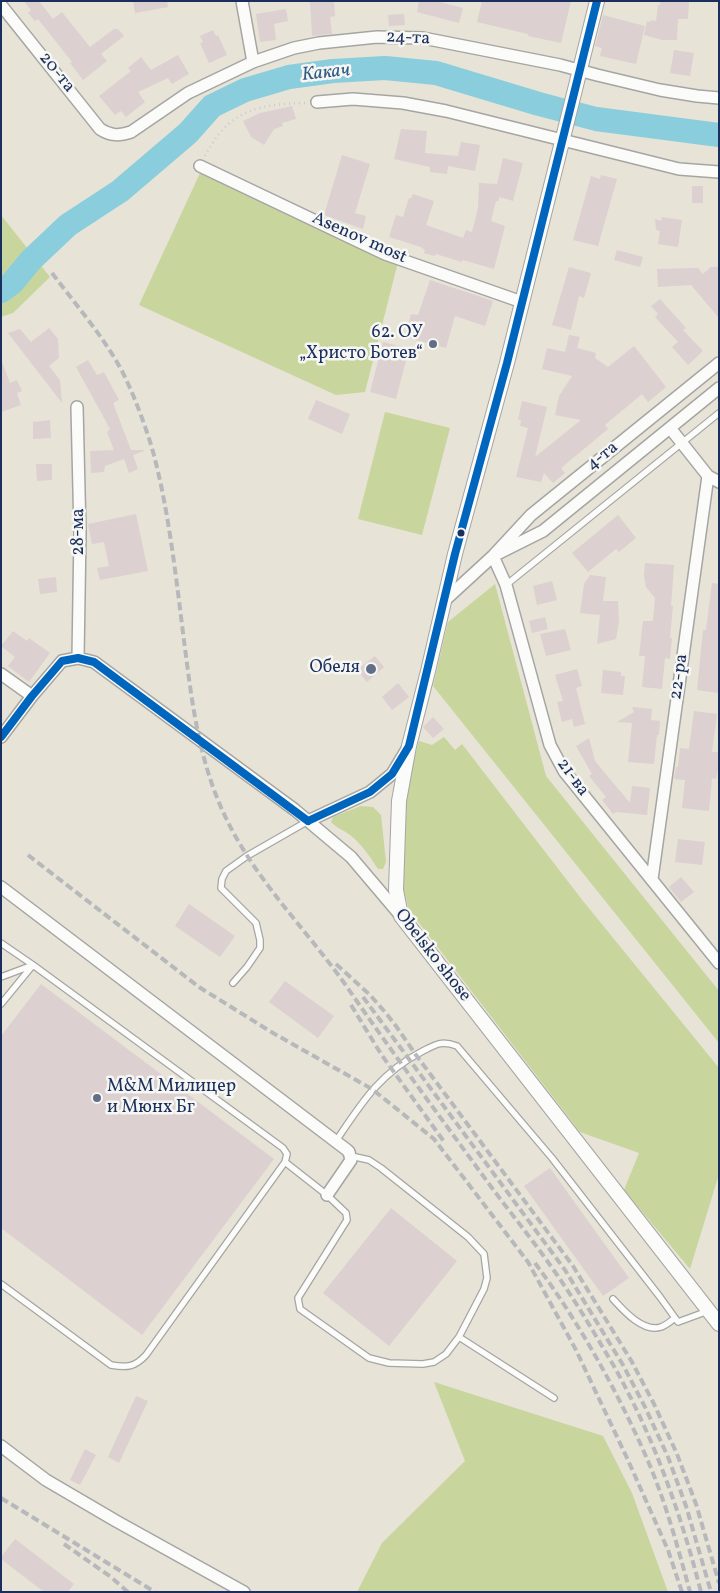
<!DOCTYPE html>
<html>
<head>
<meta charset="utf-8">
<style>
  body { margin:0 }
  #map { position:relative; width:720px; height:1593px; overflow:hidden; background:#e7e3d6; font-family:Vollkorn,serif }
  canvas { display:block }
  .frame { position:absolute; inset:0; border:2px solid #1b2f5e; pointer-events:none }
</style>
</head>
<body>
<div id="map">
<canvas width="720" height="1593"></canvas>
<div class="frame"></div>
</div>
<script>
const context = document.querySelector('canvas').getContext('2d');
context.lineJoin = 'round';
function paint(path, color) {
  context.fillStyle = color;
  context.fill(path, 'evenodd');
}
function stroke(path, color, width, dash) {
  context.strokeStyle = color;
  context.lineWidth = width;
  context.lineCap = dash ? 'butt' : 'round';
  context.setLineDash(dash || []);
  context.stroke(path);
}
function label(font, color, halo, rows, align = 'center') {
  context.font = font + ' Vollkorn,serif';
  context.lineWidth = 5;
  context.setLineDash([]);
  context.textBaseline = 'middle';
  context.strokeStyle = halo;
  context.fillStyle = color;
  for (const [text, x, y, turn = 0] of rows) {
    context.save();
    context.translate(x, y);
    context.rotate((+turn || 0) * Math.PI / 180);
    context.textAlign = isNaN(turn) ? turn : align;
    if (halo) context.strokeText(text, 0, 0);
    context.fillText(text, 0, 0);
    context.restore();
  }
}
paint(new Path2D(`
  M201,171L398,262L365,392L336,395L139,305Z
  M1,215L50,277L13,313L1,317Z
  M385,412L450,428L422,535L358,519Z
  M495,584L546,776L719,991V1043L433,686L448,622Z
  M444,737L455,750L462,744L583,901L719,1068V1174L690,1269L624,1190L639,1153L580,1132L409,910L402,884L406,787L419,741L432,745Z
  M361,806L373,807L381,815L386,862L383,869H378C370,857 362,844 350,835C344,830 336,828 331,822L333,817Z
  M434,1382L603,1436L632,1493L668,1592H357L382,1543L465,1461Z`), '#c8d59d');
stroke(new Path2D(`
  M1,291L12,283L31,260L68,225L120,191L188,133L212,106L245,90L289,77L333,71L385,68L436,73L539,104L596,119L719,135`), '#8acddd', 24);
paint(new Path2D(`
  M24,1H39L53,19L62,12L90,47L114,29H118L124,36L101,54L107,61L83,80L70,63L72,62L38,19L35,21L28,13L31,10Z
  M133,1H167L168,7L135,13Z
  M310,1H334L335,16L330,17L332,34L312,36Z
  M419,1H436L463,8L459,23L417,12Z
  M482,1H571L561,43L528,36V34L477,22Z
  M660,1H689L688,19H678L677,40H662L644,35L647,21L651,22V20L656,21L658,5H660Z
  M286,9L288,21L274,24L276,40L260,42L256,14Z
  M404,14L405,25L389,26L388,15Z
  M603,15L645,26L636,64L600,56L602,48L595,46Z
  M213,30L216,36L218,35L227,55L209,63L200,43L203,42L200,36Z
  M674,50L694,53L690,76L670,73Z
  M178,55L189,74L172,84L168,78L138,92L145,102L126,117L121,111L115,115L99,96L131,71L128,68L141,57L151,70Z
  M292,106L296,119L282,123L283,126L274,129L264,145L251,137L243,121L260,113Z
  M401,129L427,131L425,153L458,156L461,142L480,145L475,171L448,166L447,174L430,172V167L394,159Z
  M342,155L370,164L355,213L366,216L363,229L324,215Z
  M503,158L523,163L513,201L499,197V201H496L491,221L505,226L494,269L463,260L462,262L436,254L435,256L424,253L425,250L421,247L389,237L396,215L403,217L409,198H411L413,194L434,201L426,225L463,238L466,230L472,232L478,208L479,183L497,184Z
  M601,175L617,179L598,246L573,240L591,176L600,179Z
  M692,186H703V203H692Z
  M662,217L682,220L678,247L658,244L660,231L656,230L655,219L661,221Z
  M617,250L643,257L640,267L614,260Z
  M569,267L591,273L584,298L579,296L571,330L552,325Z
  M711,267H719V318L691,285L658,287L657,269L698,268L703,274Z
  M430,280L493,301L485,326L455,316L446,348L405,337L411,314L418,315Z
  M660,299L686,328L683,330L703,351L688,365L672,347L678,342L655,317L658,314L651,306Z
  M49,328L58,339L59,358L49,366L60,380L62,403L8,333L20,329L31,342Z
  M569,335L580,337L577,348L596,353L595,358L608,367L634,346L666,387L648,402L642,394L605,425L608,429L561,468L565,473L553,483L544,473L541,482L516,477L528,428L520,426L521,420H518L522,401L547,407L535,457L581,420L555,415L559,396L572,376L542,369L547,348L565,352Z
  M383,342L409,349L396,399L370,392Z
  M88,360L97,375L104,372L119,400L113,403L131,450H143L144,451L133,455L138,469L129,473L124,459L105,466L104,472L91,473L90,451L114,450L107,432L110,429L76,367Z
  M1,362H2L10,383L17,380L22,391L17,393L21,405L1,412Z
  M316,400L350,414L342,434L308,419Z
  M50,420L51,438L33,439V422Z
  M36,464H52V480L37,481Z
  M136,514L148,571L100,580L97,568L109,566L104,542L92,544L88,524Z
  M618,515L636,538L619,552L616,549L588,572L572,553Z
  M645,563L674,565L671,606H673L670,638H672L670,659L665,658L662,689L642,687L645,656H639L643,621H653L655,598L646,587L644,576Z
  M590,575L606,577L603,601H618L619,621L616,639L597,644L600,615L580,613L584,584Z
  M56,577L57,592L40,594L38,579Z
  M552,581L557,600L537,605L533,586Z
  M712,583L719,584V693L697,690L703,630H706Z
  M545,617L548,629L532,633L529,621Z
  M565,629L571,650L546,656L540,634Z
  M13,631L27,641L29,638L50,653L29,682L8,666L15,657L1,646Z
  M375,656L384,667L367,682L357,670Z
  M577,669L582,686L576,688L585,724L574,727L572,719L562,722L557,702L563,701L555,675Z
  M603,670L621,672V676H625L623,695L601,693Z
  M398,683L409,697L392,710L382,697Z
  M632,707L652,709L651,720L660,721L659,735H657L654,764L628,762L632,723L617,722L634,712Z
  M694,711L717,714L712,752H719V763L716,779L712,778L709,811L682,808L685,780L674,779L676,767H678L680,748L689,749Z
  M433,717L444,729L433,738L423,727Z
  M589,738L595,761L630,803L632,786L650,788L647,815L616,812L613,814L602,800L606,797L589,776L592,774L576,746Z
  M678,839L705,842L702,865L675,862Z
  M681,877L694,892L681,902L669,887Z
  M189,904L235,936L220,957L175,926Z
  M285,981L334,1016L318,1038L269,1002Z
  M41,984L274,1159L142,1335L1,1228V1036Z
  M550,1168L629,1278L603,1296L524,1186Z
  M391,1208L457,1261L389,1346L323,1293Z
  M136,1396L148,1401L119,1463L108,1457Z
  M85,1449L96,1455L80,1485L70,1480Z
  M15,1539L74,1584L68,1592H44L1,1559V1557Z`), '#dcd0d0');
const service = new Path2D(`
  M506,585L719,413
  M1,943L33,965L1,1004
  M1,977L33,965L283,1148L287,1154L285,1162L146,1355C135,1367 127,1368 111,1365L1,1284
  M233,983L247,967L260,948V940L256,923L221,888L222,879L226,871L247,856L308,821
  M336,1141C361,1104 379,1074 421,1052C435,1045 440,1040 457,1046L552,1158L660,1297L678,1322L708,1311
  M285,1162L327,1195L346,1213L347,1220L298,1298L300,1309L369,1358L389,1363L423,1364L434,1362L446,1354L459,1337L484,1289L487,1278L484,1254L468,1237L381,1168L369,1160L351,1156
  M613,1299C623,1310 643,1333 661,1327C665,1326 671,1321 675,1318
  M459,1337L554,1398`);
const minor = new Path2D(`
  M242,1L253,62
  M1,5L100,129C111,136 119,136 131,132L188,93L253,62L294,48L319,43L377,37L423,38L560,65L597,75L660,90L697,96L719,98
  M317,102L353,99L403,103L446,111L679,169L719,172
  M200,166L385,254L522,302
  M77,407L80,533L78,658
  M670,428L708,476L719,482
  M499,553L543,531L719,388
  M493,556L506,585L550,745L564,771L719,963
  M444,601L493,556L531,515L719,363
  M1,674L32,696
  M1,737L32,696L62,661L78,658L94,662L295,810L351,857L401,916
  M308,821L370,792L392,774L407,749
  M652,879L708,476
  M1,887L347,1150L349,1152L351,1160L327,1195
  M1,1446L46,1480L116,1521L244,1592`);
const tertiary = new Path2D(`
  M597,1L507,363L455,554L428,671L409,746L399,801L396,890L401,916L719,1324`);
stroke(service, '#a5a5a4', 8);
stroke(minor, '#a5a5a4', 14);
stroke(tertiary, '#a5a5a4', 16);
stroke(new Path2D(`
  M205,156C228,111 257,104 305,103`), '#cacbcc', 2.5, [1, 4]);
stroke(service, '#fbfbf9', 5.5);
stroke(minor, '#fbfbf9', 11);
stroke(tertiary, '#fbfbf9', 14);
stroke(new Path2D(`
  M52,273C76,305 103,336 122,371C134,395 144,422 152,448C170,513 177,588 186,656C193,711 201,766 225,816C255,880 307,930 347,987C394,1055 443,1121 492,1188C513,1216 535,1243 555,1272C577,1303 596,1336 615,1368C654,1438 681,1514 701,1592
  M28,855L199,987L273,1033L372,1089L434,1139L528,1262L576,1350L627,1458L668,1550L682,1592
  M336,964L370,995L385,1012L396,1026L416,1055L573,1266L632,1362L654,1404L677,1454L696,1504L719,1583
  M363,997L565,1270L623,1365L645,1407L668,1457L686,1506L711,1592
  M351,1005L381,1054L445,1143
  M535,1263C579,1322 619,1394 648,1461C666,1503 678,1548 690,1592
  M1,1498L155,1592
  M64,1544L111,1577L128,1592`), '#b6b8bb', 4, [8, 4]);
stroke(new Path2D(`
  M1,737L32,696L62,661L78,658L94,662L308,821
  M308,821L370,792L392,774L409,746L455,554L507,363L597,1`), '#0065bd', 8);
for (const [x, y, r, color] of [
  [433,344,5,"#626e88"],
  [461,533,4.5,"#1b2f5e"],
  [371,669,6,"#626e88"],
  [97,1098,5,"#626e88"]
]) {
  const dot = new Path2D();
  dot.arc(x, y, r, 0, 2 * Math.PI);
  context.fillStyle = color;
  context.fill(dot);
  stroke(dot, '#f6f6f2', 2);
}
label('18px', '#1b2f5e', '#f6f6f2', [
  ["24-та",408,39,3],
  ["20-та",56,73,51],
  ["Asenov most",359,239,24],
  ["4-та",603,457,-39],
  ["28-ма",80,532,-90],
  ["22-ра",680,677,-82],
  ["21-ва",572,778,54],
  ["Obelsko shose",432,956,52]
]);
label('18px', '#1b2f5e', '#f6f6f2', [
  ["62. ОУ",423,334],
  ["„Христо Ботев“",423,355],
  ["Обеля",360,669],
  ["М&M Mилицер",107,1088,"left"],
  ["и Мюнх Бг",107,1109,"left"]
], 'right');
label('italic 19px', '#305b85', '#f6f6f2', [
  ["Какач",326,74,-6]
]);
</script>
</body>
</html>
